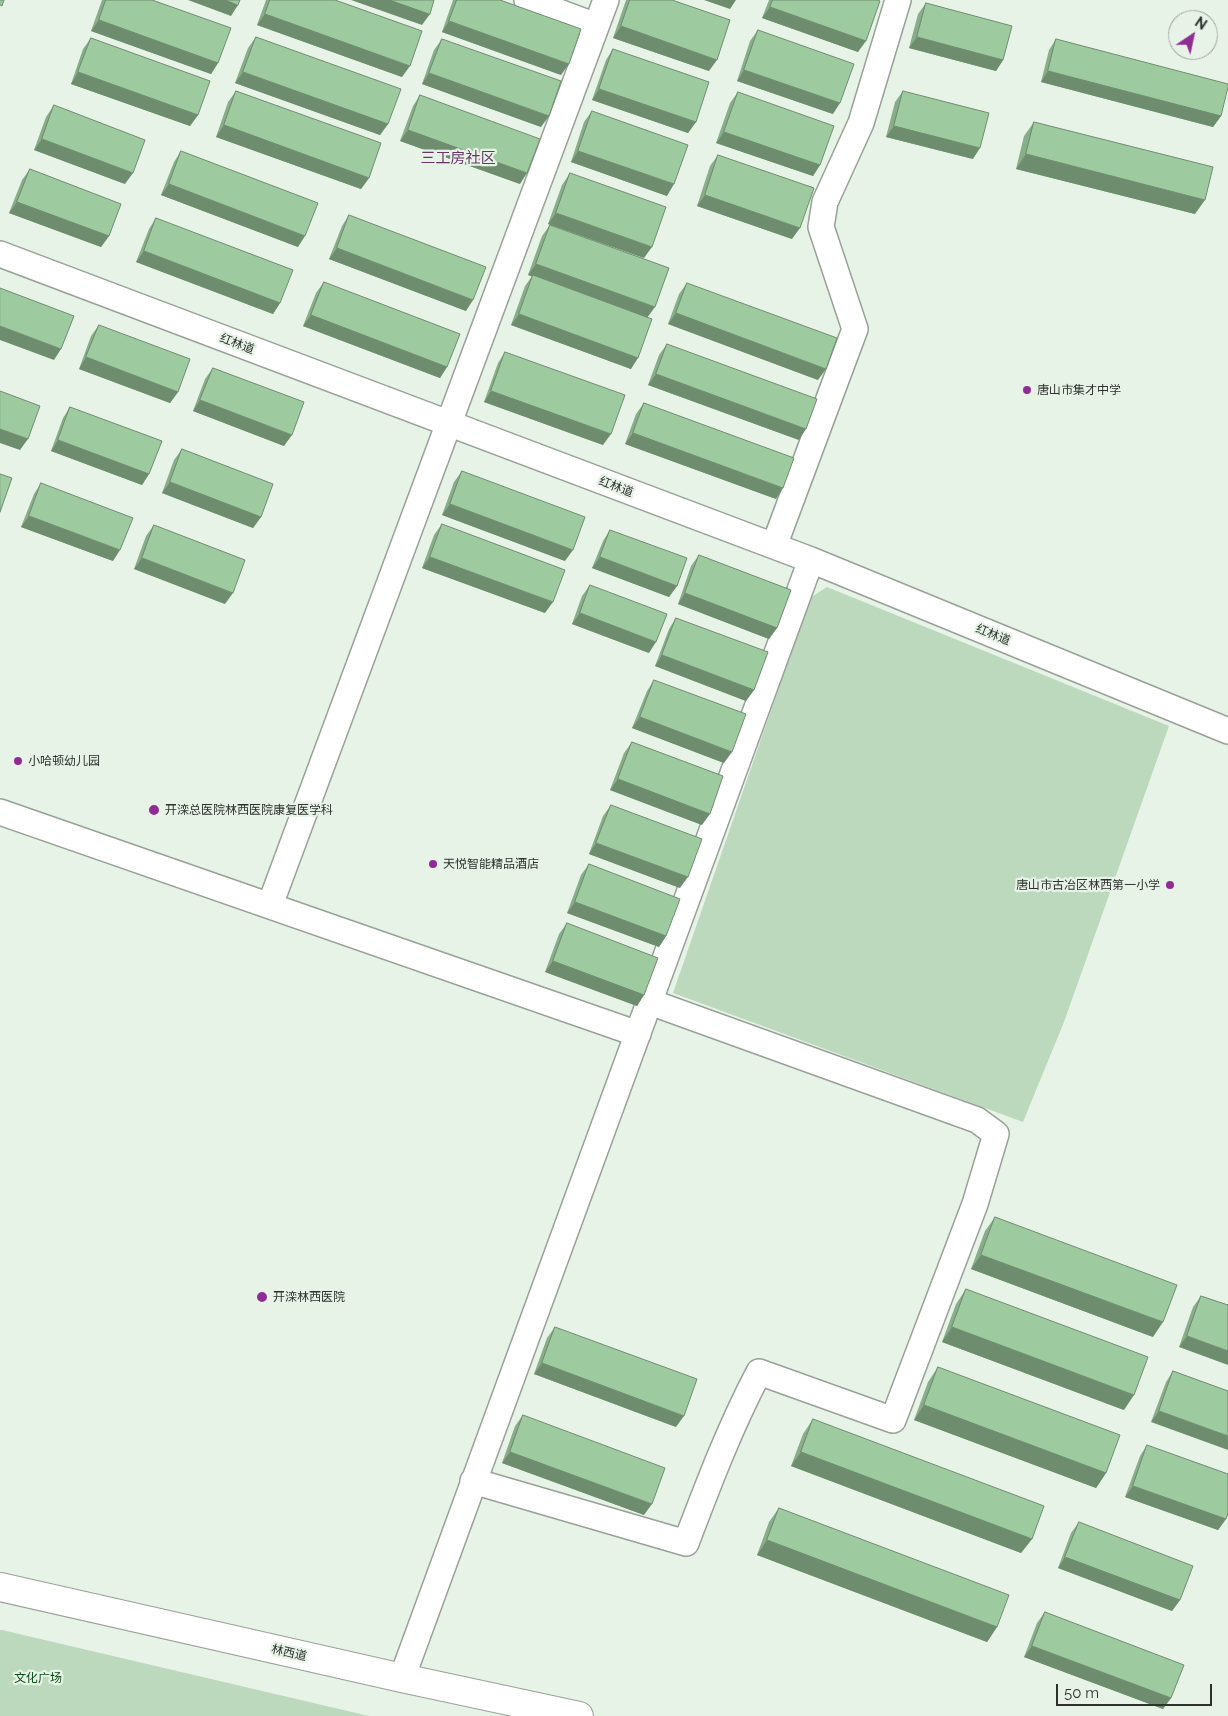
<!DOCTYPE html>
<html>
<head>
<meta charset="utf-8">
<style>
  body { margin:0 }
  #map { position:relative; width:1228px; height:1716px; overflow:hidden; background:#e8f3e8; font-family:Raleway,sans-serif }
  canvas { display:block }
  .north { position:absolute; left:1168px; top:10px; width:50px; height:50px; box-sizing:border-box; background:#e8f3e8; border:1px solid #9ea59e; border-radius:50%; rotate:34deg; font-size:14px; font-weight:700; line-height:20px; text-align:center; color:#2e312e }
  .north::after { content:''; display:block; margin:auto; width:18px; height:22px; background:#8f2d95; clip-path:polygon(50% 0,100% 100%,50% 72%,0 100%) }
  .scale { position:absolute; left:1056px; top:1684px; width:156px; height:22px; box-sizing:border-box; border:2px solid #2e312e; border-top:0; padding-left:6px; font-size:15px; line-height:18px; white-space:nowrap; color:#2e312e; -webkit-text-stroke:4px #e8f3e8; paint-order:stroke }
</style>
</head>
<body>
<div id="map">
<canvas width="1228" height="1716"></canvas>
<div class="north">N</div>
<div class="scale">50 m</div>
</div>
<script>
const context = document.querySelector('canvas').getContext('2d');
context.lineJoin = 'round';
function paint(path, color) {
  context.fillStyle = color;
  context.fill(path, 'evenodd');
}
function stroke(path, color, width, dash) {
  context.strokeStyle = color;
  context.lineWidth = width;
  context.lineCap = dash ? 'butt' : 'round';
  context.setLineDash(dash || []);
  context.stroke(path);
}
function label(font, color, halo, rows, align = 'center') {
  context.font = font + ' Raleway,"Noto Sans SC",sans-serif';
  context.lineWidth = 4.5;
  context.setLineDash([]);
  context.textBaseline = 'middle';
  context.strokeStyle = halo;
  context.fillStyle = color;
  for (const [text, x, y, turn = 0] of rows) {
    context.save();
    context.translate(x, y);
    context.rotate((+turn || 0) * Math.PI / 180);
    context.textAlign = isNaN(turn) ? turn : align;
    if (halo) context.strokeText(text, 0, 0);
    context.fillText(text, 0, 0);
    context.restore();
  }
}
paint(new Path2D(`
  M827,587L1169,726L1064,1022L1023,1122L673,993L810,598Z
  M0,1630H2L369,1716H0Z`), '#bcd8bd');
const minor = new Path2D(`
  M527,0L596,26
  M0,254L811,560L1228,731
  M774,546L855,329L821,227L825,202L861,123L898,0
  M0,812L638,1034
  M270,905L606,0
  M473,1481L686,1543C708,1485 730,1427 759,1372L893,1420L975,1204L996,1134L977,1120L650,1002
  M402,1678L811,560`);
const secondary = new Path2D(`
  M0,1587L402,1678L579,1716`);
stroke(minor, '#98a198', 28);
stroke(secondary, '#98a198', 30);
stroke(minor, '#fff', 25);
stroke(secondary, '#fff', 28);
paint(new Path2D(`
  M102,0H152L218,63L211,74L91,31Z
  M266,0H335L402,77L257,25Z
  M453,0H500L561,75L442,32Z
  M626,0H672L709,71L613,38Z
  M769,0H877L858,52L762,18Z
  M926,3L1003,60L996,71L909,48L918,14Z
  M758,30L833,114L737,81L750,41Z
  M256,37L388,124L380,135L235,83L248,48Z
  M91,38L198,115L190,126L71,84L83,49Z
  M442,39L541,127L422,84L434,50Z
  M1056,39L1221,116L1213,127L1041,82L1049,50Z
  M613,49L696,122L688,133L592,100L606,60Z
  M236,91L369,178L361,189L216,137L228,102Z
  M903,91L973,159L886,137L895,102Z
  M738,92L820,165L813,176L716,143L730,103Z
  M420,95L520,184L400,141L413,106Z
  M54,105L125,184L34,150L46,117Z
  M592,111L667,196L571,162L584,122Z
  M1034,122L1195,214L1016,169L1024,136Z
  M181,151L298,247L161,195L174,162Z
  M718,155L792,239L697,206L710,166Z
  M30,169L109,236L101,247L9,213L22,180Z
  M570,173L644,258L548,224L562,185Z
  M349,215L466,311L329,259L342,226Z
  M156,218L280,303L273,314L136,262L149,229Z
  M550,225L648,317L631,369L511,325L525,286L532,276L528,275L542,236Z
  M324,282L447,367L440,378L303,326L316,293Z
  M687,283L818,380L668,324L679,294Z
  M99,325L178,392L170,403L79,369L91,336Z
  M667,344L799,440L648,385L659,355Z
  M505,352L603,445L484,402L498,363Z
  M213,368L284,446L193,411L205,379Z
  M644,403L776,499L625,444L636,414Z
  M70,407L149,474L142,485L51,451L63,418Z
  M182,449L261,517L253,528L162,493L174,460Z
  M462,471L565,561L442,515L454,482Z
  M41,483L113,561L21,527L34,494Z
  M442,524L545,613L422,568L434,535Z
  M154,525L225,604L134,569L146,536Z
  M610,530L677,586L669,597L592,568L603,541Z
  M699,555L777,628L769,639L678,604L691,566Z
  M590,585L649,653L572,624L582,596Z
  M676,618L754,690L746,701L655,666L669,629Z
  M654,680L724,763L632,728L647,691Z
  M632,742L702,825L610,790L624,753Z
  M611,805L680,888L589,854L603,816Z
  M589,864L666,936L659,947L567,913L581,875Z
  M567,923L644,995L637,1006L545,972L559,934Z
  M995,1217L1153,1337L971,1269L985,1231Z
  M966,1289L1124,1410L942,1342L956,1304Z
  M1201,1296L1228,1305L1179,1347L1193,1307Z
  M555,1327L676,1427L534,1374L547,1338Z
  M938,1367L1106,1473L1096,1488L914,1420L928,1382Z
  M1173,1371L1228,1391L1151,1422L1166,1382Z
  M523,1415L644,1515L502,1463L515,1426Z
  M813,1419L1032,1539L1021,1553L791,1466L803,1434Z
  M1147,1445L1226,1519L1218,1530L1125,1497L1140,1456Z
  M779,1508L997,1627L987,1642L757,1555L769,1522Z
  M1079,1522L1180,1600L1172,1611L1058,1568L1071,1533Z
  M1045,1612L1171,1698L1163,1709L1024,1657L1037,1623Z`), '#87ae88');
paint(new Path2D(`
  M188,0H226L238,5L231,16Z
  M351,0H390L430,14L422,25Z
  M704,0H736L730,9Z
  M770,7L866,41L858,52L762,18Z
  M265,14L410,66L402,77L257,25Z
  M99,20L218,63L211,74L91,31Z
  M449,21L569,64L561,75L442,32Z
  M621,26L717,60L709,71L613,38Z
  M917,37L1003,60L996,71L909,48Z
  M744,70L840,103L833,114L737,81Z
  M1048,71L1221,116L1213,127L1041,82Z
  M78,72L198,115L190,126L71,84Z
  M243,72L388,124L380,135L235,83Z
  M429,73L549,116L541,127L422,84Z
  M599,89L696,122L688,133L592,100Z
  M224,125L369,178L361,189L216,137Z
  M894,126L980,148L973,159L886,137Z
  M408,130L527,173L520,184L400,141Z
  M724,132L820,165L813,176L716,143Z
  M42,139L133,173L125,184L34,150Z
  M578,151L674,184L667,196L571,162Z
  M1026,154L1205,200L1195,214L1016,169Z
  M169,184L305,236L298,247L161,195Z
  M705,195L800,228L792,239L697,206Z
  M17,202L109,236L101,247L9,213Z
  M556,213L652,247L644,258L548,224Z
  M337,248L473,300L466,311L329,259Z
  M144,251L280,303L273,314L136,262Z
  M536,264L655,307L647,318L528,275Z
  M676,313L826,369L818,380L668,324Z
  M519,314L638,358L631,369L511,325Z
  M311,315L447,367L440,378L303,326Z
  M0,326L61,349L54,360L0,340Z
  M86,357L178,392L170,403L79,369Z
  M656,374L806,429L799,440L648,385Z
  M491,391L611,434L603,445L484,402Z
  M200,400L292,435L284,446L193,411Z
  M0,429L28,439L20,450L0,443Z
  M633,433L783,488L776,499L625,444Z
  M58,440L149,474L142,485L51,451Z
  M170,482L261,517L253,528L162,493Z
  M450,504L573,550L565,561L442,515Z
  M29,516L120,550L113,561L21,527Z
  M430,557L553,602L545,613L422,568Z
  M600,557L677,586L669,597L592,568Z
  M142,558L233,593L225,604L134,569Z
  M685,593L777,628L769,639L678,604Z
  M580,613L656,642L649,653L572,624Z
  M662,655L754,690L746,701L655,666Z
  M640,717L732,752L724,763L632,728Z
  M618,779L710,814L702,825L610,790Z
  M596,843L688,877L680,888L589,854Z
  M575,902L666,936L659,947L567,913Z
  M553,961L644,995L637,1006L545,972Z
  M981,1255L1163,1322L1153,1337L971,1269Z
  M952,1327L1134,1395L1124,1410L942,1342Z
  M1187,1336L1228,1351V1365L1179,1347Z
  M542,1363L684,1416L676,1427L534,1374Z
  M924,1405L1106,1473L1096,1488L914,1420Z
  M1159,1411L1228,1436V1450L1151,1422Z
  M510,1452L652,1504L644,1515L502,1463Z
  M801,1452L1032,1539L1021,1553L791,1466Z
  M1133,1486L1226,1519L1218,1530L1125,1497Z
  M767,1540L997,1627L987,1642L757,1555Z
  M1065,1557L1180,1600L1172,1611L1058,1568Z
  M1032,1646L1171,1698L1163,1709L1024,1657Z`), '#6e8d6f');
const building = new Path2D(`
  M0,0H4L2,6L0,5Z
  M106,0H152L231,28L218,63L99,20Z
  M226,0H240L238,5Z
  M270,0H335L422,31L410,66L265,14Z
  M390,0H434L430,14Z
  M457,0H500L581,29L569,64L449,21Z
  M630,0H672L730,20L717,60L621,26Z
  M773,0H877L880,1L866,41L770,7Z
  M926,3L1012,26L1003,60L917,37Z
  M758,30L854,64L840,103L744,70Z
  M256,37L401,89L388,124L243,72Z
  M91,38L210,81L198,115L78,72Z
  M442,39L561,81L549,116L429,73Z
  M1056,39L1228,84V87L1221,116L1048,71Z
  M613,49L709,82L696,122L599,89Z
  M236,91L381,143L369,178L224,125Z
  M903,91L989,113L980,148L894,126Z
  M738,92L834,126L820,165L724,132Z
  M420,95L540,139L527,173L408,130Z
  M54,105L145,140L133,173L42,139Z
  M592,111L688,145L674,184L578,151Z
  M1034,122L1213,167L1205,200L1026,154Z
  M181,151L318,203L305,236L169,184Z
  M718,155L814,188L800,228L705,195Z
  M30,169L121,204L109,236L17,202Z
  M570,173L666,207L652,247L556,213Z
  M349,215L486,267L473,300L337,248Z
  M156,218L293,270L280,303L144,251Z
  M550,225L669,268L655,307L536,264Z
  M533,275L652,319L638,358L519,314Z
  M324,282L460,334L447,367L311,315Z
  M687,283L837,338L826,369L676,313Z
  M0,288L74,316L61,349L0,326Z
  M99,325L190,359L178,392L86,357Z
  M667,344L817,399L806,429L656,374Z
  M505,352L625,395L611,434L491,391Z
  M213,368L304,402L292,435L200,400Z
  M0,391L40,406L28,439L0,429Z
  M644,403L794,458L783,488L633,433Z
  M70,407L162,441L149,474L58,440Z
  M182,449L273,484L261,517L170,482Z
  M462,471L585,517L573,550L450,504Z
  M0,474L12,478L0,512Z
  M41,483L133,518L120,550L29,516Z
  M442,524L565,570L553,602L430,557Z
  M154,525L245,560L233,593L142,558Z
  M610,530L687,558L677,586L600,557Z
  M699,555L791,590L777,628L685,593Z
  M590,585L667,614L656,642L580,613Z
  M676,618L768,652L754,690L662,655Z
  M654,680L746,714L732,752L640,717Z
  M632,742L723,776L710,814L618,779Z
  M611,805L702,839L688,877L596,843Z
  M589,864L680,899L666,936L575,902Z
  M567,923L658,958L644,995L553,961Z
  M995,1217L1177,1285L1163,1322L981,1255Z
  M966,1289L1148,1357L1134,1395L952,1327Z
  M1201,1296L1228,1305V1351L1187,1336Z
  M555,1327L697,1379L684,1416L542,1363Z
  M938,1367L1120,1435L1106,1473L924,1405Z
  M1173,1371L1228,1391V1436L1159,1411Z
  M523,1415L665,1468L652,1504L510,1452Z
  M813,1419L1044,1506L1032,1539L801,1452Z
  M1147,1445L1228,1474V1513L1226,1519L1133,1486Z
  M779,1508L1009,1595L997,1627L767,1540Z
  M1079,1522L1193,1566L1180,1600L1065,1557Z
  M1045,1612L1184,1665L1171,1698L1032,1646Z`);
paint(building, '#9dca9e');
stroke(building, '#6e8d6f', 1);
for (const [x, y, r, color] of [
  [1027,390,5,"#8f2d95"],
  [18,761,5,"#8f2d95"],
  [154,810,6,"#8f2d95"],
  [433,864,5,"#8f2d95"],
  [1170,885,5,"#8f2d95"],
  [262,1297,6,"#8f2d95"]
]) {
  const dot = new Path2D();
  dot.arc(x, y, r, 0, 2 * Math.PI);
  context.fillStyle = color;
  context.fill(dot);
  stroke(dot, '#e8f3e8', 2);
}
label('12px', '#2e312e', '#e8f3e8', [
  ["红林道",237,344,21],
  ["红林道",616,487,21],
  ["红林道",993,635,22],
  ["林西道",289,1653,13]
]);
label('12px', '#2e312e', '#e8f3e8', [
  ["唐山市集才中学",1037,390],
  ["小哈顿幼儿园",28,761],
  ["开滦总医院林西医院康复医学科",165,810],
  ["天悦智能精品酒店",443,864],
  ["唐山市古冶区林西第一小学",1160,885,"right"],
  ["开滦林西医院",273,1297]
], 'left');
label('12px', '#064b14', '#e8f3e8', [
  ["文化广场",38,1678]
]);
label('15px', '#673669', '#e8f3e8', [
  ["三工房社区",458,158]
]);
</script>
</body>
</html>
